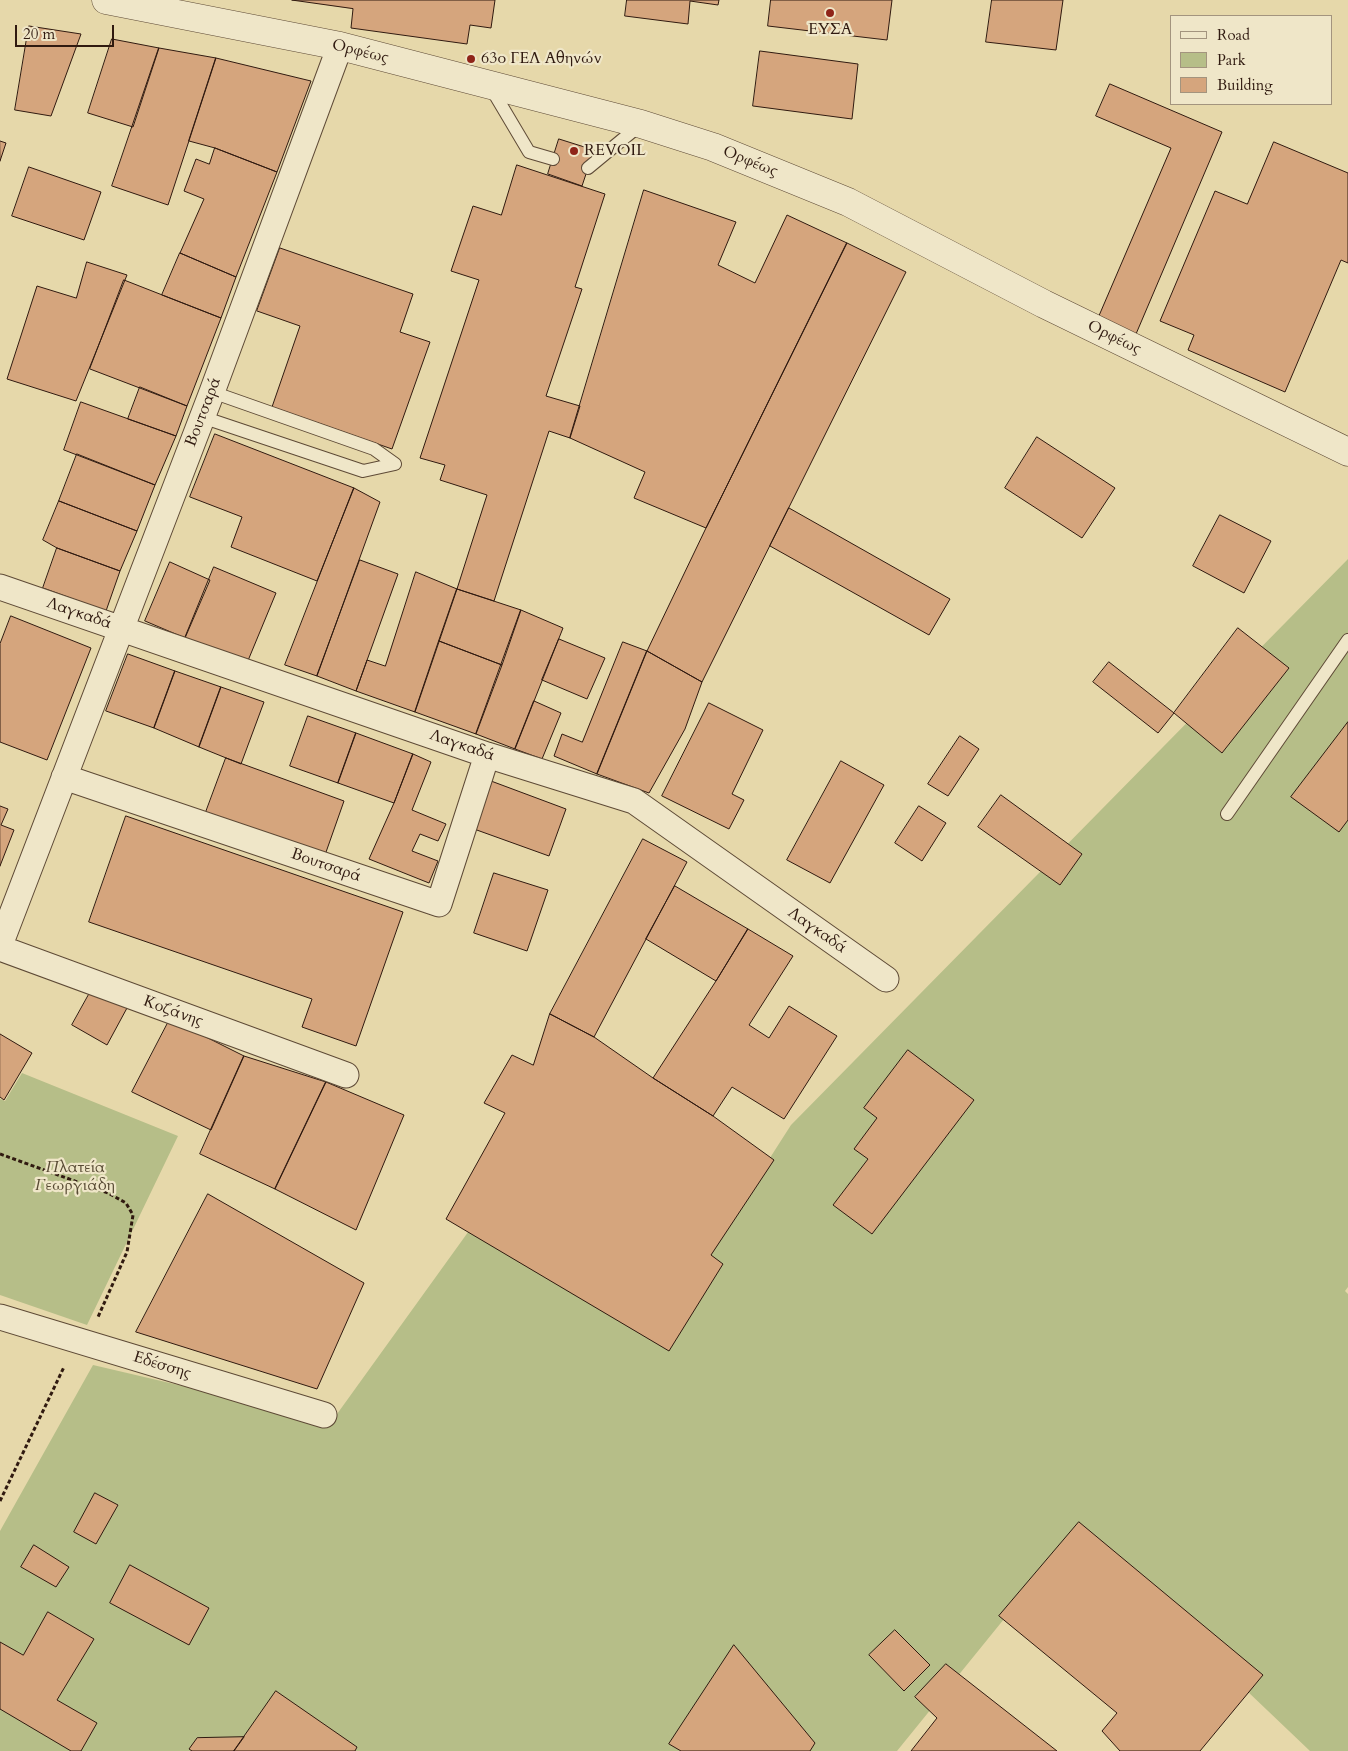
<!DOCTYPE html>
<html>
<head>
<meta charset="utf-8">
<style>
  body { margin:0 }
  #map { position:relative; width:1348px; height:1751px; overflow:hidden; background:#e6d8aa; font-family:Cardo,serif }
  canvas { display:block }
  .legend { position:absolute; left:1170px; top:15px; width:162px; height:90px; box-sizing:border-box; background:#efe6c8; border:1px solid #a3947e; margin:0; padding:6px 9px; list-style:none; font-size:15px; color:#301a10 }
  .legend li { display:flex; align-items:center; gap:10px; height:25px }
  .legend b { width:25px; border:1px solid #a3947e }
  .scale { position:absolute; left:15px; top:25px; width:99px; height:22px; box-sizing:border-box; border:2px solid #301a10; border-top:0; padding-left:6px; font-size:15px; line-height:18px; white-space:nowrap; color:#301a10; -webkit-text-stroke:4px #efe6c8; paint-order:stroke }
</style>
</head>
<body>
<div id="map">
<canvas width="1348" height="1751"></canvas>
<ul class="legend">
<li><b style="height:6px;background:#efe6c8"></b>Road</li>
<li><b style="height:14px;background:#b6be88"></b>Park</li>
<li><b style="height:14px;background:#d5a57d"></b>Building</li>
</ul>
<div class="scale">20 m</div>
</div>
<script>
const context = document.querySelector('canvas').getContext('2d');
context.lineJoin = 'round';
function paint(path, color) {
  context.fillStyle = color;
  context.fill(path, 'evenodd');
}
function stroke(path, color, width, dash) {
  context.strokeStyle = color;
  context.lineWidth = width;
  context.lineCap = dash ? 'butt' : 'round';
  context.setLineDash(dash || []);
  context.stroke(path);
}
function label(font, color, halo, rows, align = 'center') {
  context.font = font + ' Cardo,serif';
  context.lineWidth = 4.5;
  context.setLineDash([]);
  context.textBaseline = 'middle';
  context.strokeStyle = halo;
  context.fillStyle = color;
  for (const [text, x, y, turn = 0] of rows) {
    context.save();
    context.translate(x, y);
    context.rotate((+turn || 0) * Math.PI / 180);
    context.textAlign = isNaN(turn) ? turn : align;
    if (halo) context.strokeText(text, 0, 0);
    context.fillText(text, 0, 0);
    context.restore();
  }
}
paint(new Path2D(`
  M1348,559V1287L1345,1291L1348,1294V1751H1310L1077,1529L897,1751H0V1531L93,1365L332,1421L484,1210L668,1317L791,1125Z
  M22,1073L178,1136L87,1325L0,1295V1099L5,1101Z`), '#b6be88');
const building = new Path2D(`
  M292,0H495L491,28L470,25L467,44L351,28L353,9Z
  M627,0H719L718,5L690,1L688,24L625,16Z
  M771,0H892L887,40L768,26Z
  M992,0H1063L1056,50L986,42Z
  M29,26L81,34L51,116L15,110Z
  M112,39L159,48L133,127L88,113Z
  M159,48L216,58L168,205L112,186Z
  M760,51L858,64L852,119L753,106Z
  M216,58L311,81L277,172L215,148L189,141Z
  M1110,84L1222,132L1136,334L1098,318L1171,148L1096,116Z
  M559,139L594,150L582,186L548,174Z
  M0,141L6,143L0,161Z
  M1274,142L1348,173V263L1341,260L1285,392L1188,350L1194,335L1160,321L1215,191L1247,204Z
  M215,148L277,172L236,277L180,253L204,199L184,191L196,159L209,164Z
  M517,165L605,194L575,287L582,289L546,396L580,406L570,438L549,431L494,601L457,589L487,495L440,480L445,465L420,458L479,280L451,271L473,206L501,215Z
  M29,167L101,192L84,240L12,216Z
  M644,190L736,222L718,265L755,283L787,215L847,243L706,528L634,498L645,472L570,438Z
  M847,243L906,272L702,682L647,651L706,528Z
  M280,248L413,294L400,332L430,342L392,449L272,407L300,326L257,311Z
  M180,253L236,277L221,318L162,295Z
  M87,262L127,275L76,401L7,379L37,286L76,298Z
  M124,280L221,318L187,406L90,369Z
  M140,387L187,406L176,436L128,419Z
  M81,402L176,436L155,485L64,450Z
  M215,434L354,488L317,581L231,547L242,517L190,497Z
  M1037,437L1115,488L1082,538L1005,488Z
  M77,454L155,485L137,531L59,501Z
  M354,488L380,502L317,676L285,665Z
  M59,501L137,531L120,571L57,548L43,540Z
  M789,508L950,599L929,635L770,546Z
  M1220,515L1271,541L1244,593L1193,566Z
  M57,548L120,571L106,611L43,588Z
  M360,560L398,574L356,691L317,676Z
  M170,562L210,580L185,638L145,621Z
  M214,567L276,593L247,663L185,638Z
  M416,572L457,589L415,712L356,691L367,660L385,666Z
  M457,589L521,610L502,665L439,641Z
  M521,610L563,628L515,749L476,734Z
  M11,616L91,648L47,760L0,742V644Z
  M1238,628L1289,668L1222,753L1174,713Z
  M559,639L605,658L587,699L542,680Z
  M439,641L502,665L476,734L415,712Z
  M623,642L647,651L597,774L554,756L562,734L582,742Z
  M647,651L702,682L685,729L649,793L597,774Z
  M128,654L175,671L154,728L106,711Z
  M1109,662L1174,713L1158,733L1093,682Z
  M175,671L221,687L199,747L154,728Z
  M221,687L264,702L241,764L199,747Z
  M534,701L561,713L542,759L515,749Z
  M709,703L763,730L732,794L744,800L729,829L662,796Z
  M308,716L356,733L338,783L290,766Z
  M1348,722V820L1339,832L1291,797Z
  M356,733L413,754L394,803L338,783Z
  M960,736L979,749L948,796L928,784Z
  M413,754L431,762L412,810L446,824L438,841L420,834L412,851L438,861L429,883L369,859L394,803Z
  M226,758L344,801L325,855L206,812Z
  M841,761L884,785L830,883L787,860Z
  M491,781L566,809L549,856L474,829Z
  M1001,795L1082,854L1060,885L978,827Z
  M0,806L8,809L1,825L14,830L0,866Z
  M919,806L946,823L922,861L895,843Z
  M126,816L403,912L356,1046L302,1027L312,999L89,922Z
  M643,839L687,862L594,1037L550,1014Z
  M494,873L548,890L527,951L474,933Z
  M675,886L748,929L716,981L646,939Z
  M748,929L793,956L749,1025L769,1038L789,1006L837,1036L784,1119L732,1087L713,1116L653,1078L716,981Z
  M92,989L127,1008L107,1045L72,1025Z
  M550,1014L594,1037L653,1078L713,1116L774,1160L711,1255L723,1264L669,1351L446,1219L505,1113L484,1103L512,1055L533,1065Z
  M170,1019L244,1056L211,1130L132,1092Z
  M0,1034L32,1053L4,1100L0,1097Z
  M908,1050L974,1100L872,1234L833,1205L868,1159L854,1149L877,1118L864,1108Z
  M244,1056L326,1082L275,1189L200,1154Z
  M326,1082L404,1115L356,1230L275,1189Z
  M208,1194L364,1283L317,1389L136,1332Z
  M95,1493L118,1505L96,1544L74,1532Z
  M1079,1522L1263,1675L1200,1751H1120L1102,1731L1117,1713L999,1616Z
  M34,1545L69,1567L56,1587L21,1567Z
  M130,1565L209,1608L189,1645L110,1603Z
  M48,1612L94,1639L57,1700L97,1723L81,1751H71L0,1709V1642L23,1655Z
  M895,1630L930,1665L904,1691L869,1655Z
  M734,1645L815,1743L810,1751H681L669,1744Z
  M946,1664L1057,1751H911L937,1718L915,1697Z
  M276,1691L357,1747L355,1751H234Z
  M244,1737L234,1751H192L189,1749L197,1738Z`);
paint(building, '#d5a57d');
stroke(building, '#301a10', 1);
const service = new Path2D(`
  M491,88L529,152L553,159
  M588,168L640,125
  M202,417L363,471L395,464L374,449L212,392
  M1227,814L1348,640`);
const minor = new Path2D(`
  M0,587L487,755L634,801L886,979
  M64,777L439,904L487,755
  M0,945L212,392L340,46
  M0,948L346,1075
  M0,1317L324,1415`);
const tertiary = new Path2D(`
  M106,0L340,46L641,124L713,147L848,202L1044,304L1348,452`);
stroke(service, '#5e4a36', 14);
stroke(minor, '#5e4a36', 27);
stroke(tertiary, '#5e4a36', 29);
stroke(new Path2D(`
  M0,1154L108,1193L126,1203L133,1215L127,1252L98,1317
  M0,1501L64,1367`), '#301a10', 3, [4, 2.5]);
stroke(service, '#efe6c8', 12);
stroke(minor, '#efe6c8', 25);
stroke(tertiary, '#efe6c8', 28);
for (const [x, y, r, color] of [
  [830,13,5,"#8f2418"],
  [471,59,5,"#8f2418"],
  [574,151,5,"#8f2418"]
]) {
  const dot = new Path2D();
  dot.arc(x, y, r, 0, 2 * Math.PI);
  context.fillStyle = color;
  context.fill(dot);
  stroke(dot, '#efe6c8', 2);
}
label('16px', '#301a10', '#efe6c8', [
  ["ΕΥΣΑ",830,30,"center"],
  ["63ο ΓΕΛ Αθηνών",481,59],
  ["REVOIL",584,151]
], 'left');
label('16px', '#301a10', '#efe6c8', [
  ["Ορφέως",360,52,14],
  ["Ορφέως",750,162,22],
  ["Ορφέως",1114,338,26],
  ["Βουτσαρά",204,412,-69],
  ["Λαγκαδά",79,614,19],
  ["Λαγκαδά",462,746,19],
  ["Βουτσαρά",326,866,19],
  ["Λαγκαδά",817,931,35],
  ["Κοζάνης",173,1012,20],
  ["Εδέσσης",162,1366,17]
]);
label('italic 16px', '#584b34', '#efe6c8', [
  ["Πλατεία",75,1168],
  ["Γεωργιάδη",75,1186]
]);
</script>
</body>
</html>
